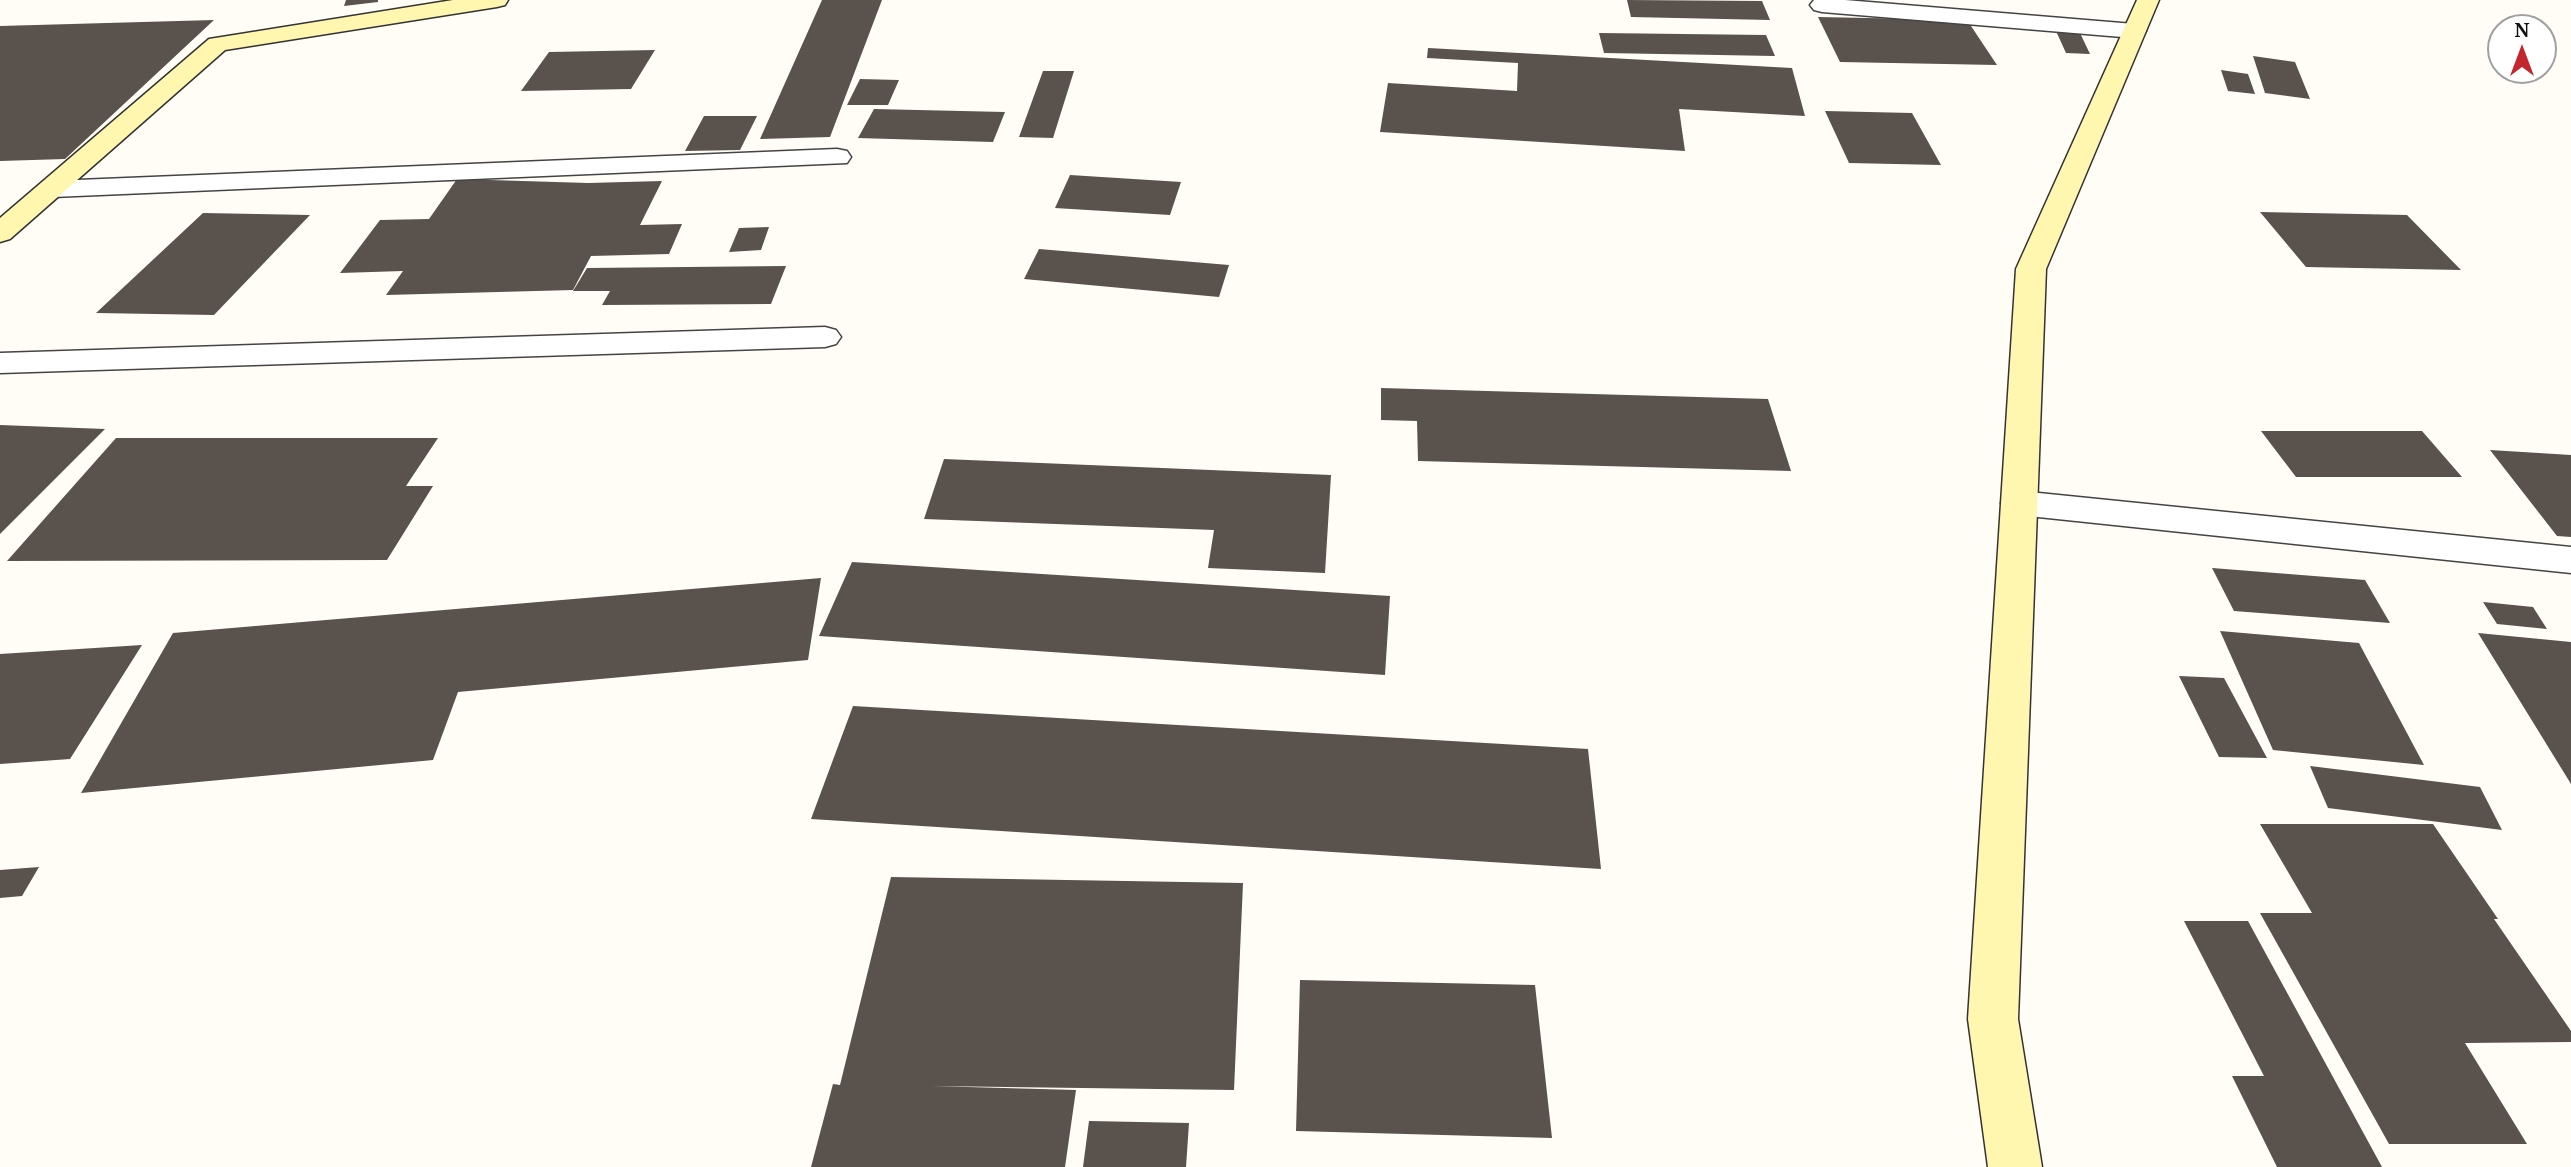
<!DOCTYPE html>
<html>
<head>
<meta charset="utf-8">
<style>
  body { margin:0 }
  #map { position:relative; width:2571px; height:1167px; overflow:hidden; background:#fffdf5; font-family:"Noto Serif",serif }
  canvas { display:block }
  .north { position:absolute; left:2487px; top:14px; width:70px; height:70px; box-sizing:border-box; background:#fff; border:2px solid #a0a0a0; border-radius:50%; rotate:0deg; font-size:19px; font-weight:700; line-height:28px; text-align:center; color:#111 }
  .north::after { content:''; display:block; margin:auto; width:24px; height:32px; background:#c4262e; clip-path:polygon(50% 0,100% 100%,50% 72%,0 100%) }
</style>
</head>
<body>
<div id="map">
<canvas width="2571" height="1167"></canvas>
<div class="north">N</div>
</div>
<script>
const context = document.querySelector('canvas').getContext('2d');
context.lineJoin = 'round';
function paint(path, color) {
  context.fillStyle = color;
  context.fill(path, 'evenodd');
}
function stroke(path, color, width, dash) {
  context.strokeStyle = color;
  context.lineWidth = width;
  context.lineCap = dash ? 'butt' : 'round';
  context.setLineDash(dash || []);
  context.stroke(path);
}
paint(new Path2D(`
  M346,0H378V2L344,6Z
  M822,0H882L830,137L760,139Z
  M1627,0L1762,1L1770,20L1631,17Z
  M1818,17L1967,20L1997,65L1840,62Z
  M214,20L65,159L0,161V26Z
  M2056,31L2080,33L2090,54L2066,53Z
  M1599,33L1766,35L1775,56L1604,53Z
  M1428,48L1792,68L1805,116L1679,109L1685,151L1380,132L1388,83L1517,91L1518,63L1427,58Z
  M655,50L631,89L521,91L549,52Z
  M2253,56L2295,62L2310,99L2265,93Z
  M2221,70L2248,74L2255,94L2228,91Z
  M1043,71H1074L1053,138L1019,137Z
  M860,79L899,80L888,105H847Z
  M874,109L1005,112L993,142L858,138Z
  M1825,111L1912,113L1941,165L1849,163Z
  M704,116H757L740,150L685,151Z
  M1070,175L1181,182L1170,215L1055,208Z
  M457,179L588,183L662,181L640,225L682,224L669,254L591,256L573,290L386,295L403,271L340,273L380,220L429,219Z
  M2260,212L2407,215L2461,270L2306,267Z
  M203,213L310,215L214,315L96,313Z
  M769,227L761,250L729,252L739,228Z
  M1039,249L1229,265L1219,297L1024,279Z
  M786,266L771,304L602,305L610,291H573L587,268Z
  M1381,388L1768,399L1791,471L1418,461L1417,421L1381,420Z
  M0,425L105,429L0,534Z
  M2261,431H2422L2462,477H2296Z
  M116,438H438L406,486H433L387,560L7,561Z
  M2490,450L2571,455V537L2557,536Z
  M944,459L1331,475L1325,573L1208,568L1214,530L924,519Z
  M852,562L1390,596L1385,675L819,636Z
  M2212,568L2365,580L2390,623L2234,611Z
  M821,578L808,660L458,692L433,760L81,793L173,633Z
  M2483,602L2533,607L2547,629L2497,624Z
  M2220,631L2359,643L2424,765L2273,750Z
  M2478,633L2571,642V784Z
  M142,645L70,759L0,764V654Z
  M2179,676L2224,678L2267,758L2219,757Z
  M853,706L1588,749L1601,869L811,819Z
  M2310,766L2480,787L2502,830L2328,808Z
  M2260,824H2433L2498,919H2494L2571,1031V1042L2465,1043L2527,1144H2389L2260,913H2312Z
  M39,867L22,896L0,898V870Z
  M891,877L1243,883L1234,1090L931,1086L1076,1090L1065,1167H811L833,1084L840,1085Z
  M2184,921H2248L2382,1167H2277L2232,1076H2264Z
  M1300,980L1535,985L1552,1138L1296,1131Z
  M1089,1121L1189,1123L1186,1167H1083Z`), '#5a524d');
const street = new Path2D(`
  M1814,0H1845L2134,24L2142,26L2146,31L2142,36L2134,38L1822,12L1814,10L1810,5Z
  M837,149L847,151L851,157L847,163L53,197L43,195L39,189L43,183L53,181Z
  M825,327L836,330L841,337L836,344L825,347L0,373V353Z
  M2019,491L2571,547V573L2019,515L2006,512L2001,503L2006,494Z`);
const secondary = new Path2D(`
  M453,0H508L505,5L497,7L225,50L10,239L0,242V218L209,39Z
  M2137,0H2159L2046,269L2018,1019L2042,1167H1988L1968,1019L2016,269Z`);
stroke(street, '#444', 3);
stroke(secondary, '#333', 3);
paint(street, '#fff');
paint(secondary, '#fff6b0');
</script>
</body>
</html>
